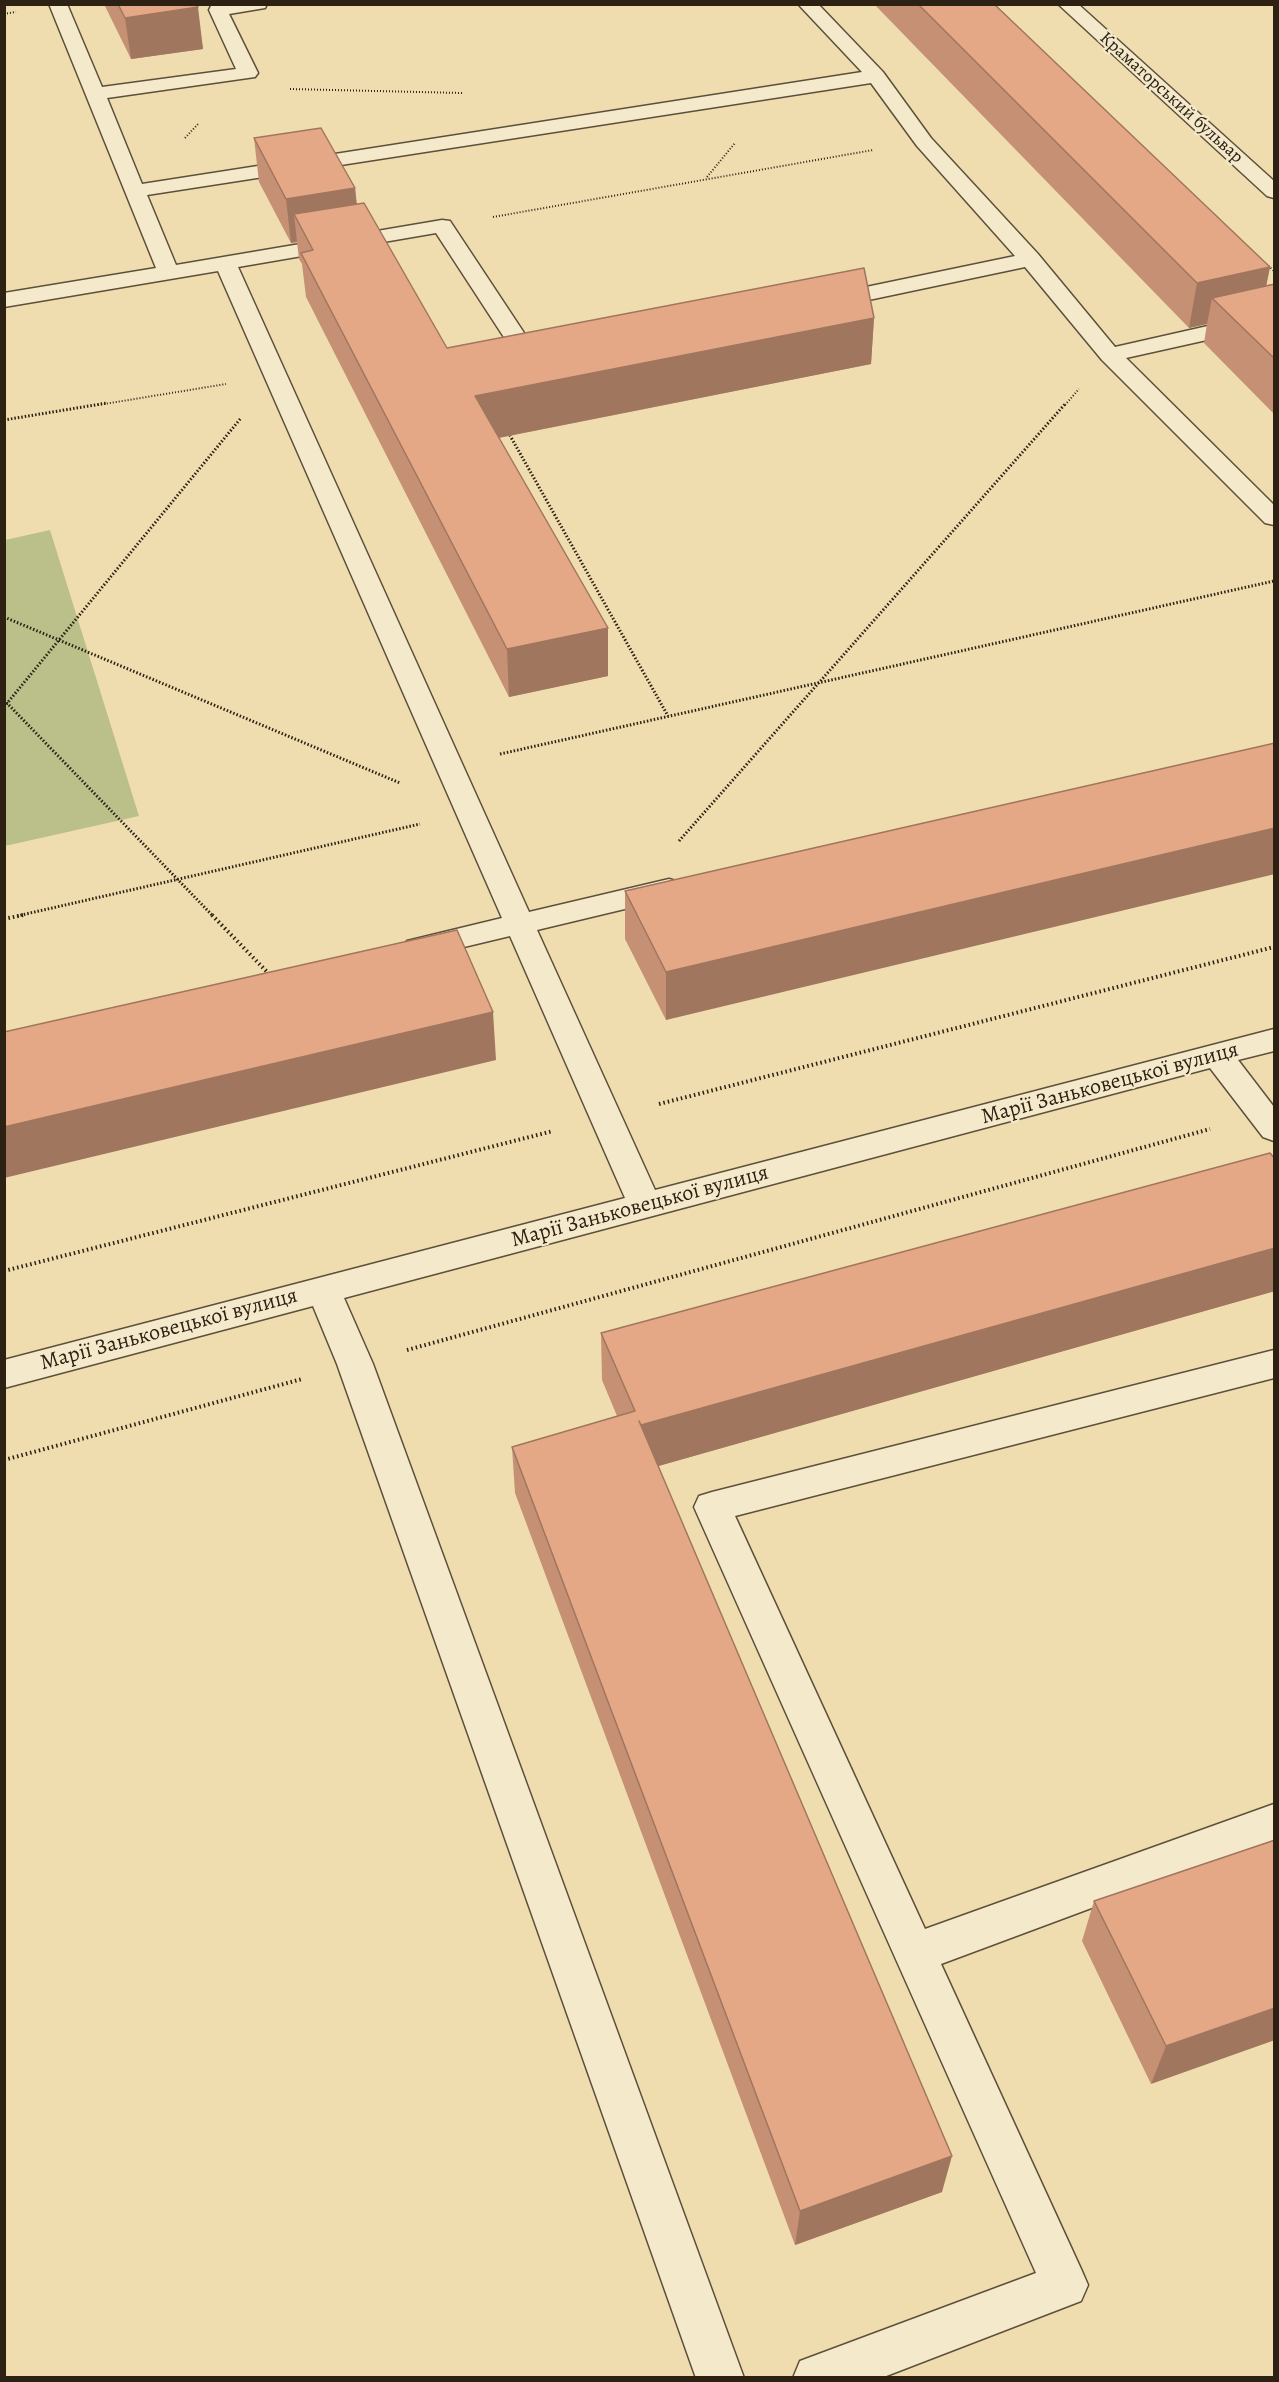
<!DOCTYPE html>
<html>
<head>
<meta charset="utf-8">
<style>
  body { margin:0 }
  #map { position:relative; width:1279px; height:2382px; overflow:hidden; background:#efddb0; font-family:Alegreya,serif }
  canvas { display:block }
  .frame { position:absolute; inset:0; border:6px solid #2c2113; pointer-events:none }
</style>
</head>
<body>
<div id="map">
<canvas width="1279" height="2382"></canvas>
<div class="frame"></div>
</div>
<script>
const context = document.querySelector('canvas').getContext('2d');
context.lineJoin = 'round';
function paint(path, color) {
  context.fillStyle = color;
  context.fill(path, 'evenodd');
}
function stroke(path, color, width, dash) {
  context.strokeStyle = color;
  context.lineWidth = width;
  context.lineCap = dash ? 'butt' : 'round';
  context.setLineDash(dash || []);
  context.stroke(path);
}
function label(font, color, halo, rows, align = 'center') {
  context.font = font + ' Alegreya,serif';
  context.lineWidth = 4.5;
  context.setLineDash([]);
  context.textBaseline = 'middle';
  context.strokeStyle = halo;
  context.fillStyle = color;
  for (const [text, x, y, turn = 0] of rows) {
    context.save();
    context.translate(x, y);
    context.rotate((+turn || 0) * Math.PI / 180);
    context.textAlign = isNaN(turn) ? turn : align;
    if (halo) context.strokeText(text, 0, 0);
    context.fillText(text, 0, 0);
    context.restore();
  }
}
paint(new Path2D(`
  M50,530L139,816L5,846V540Z`), '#bbc08a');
const minor = new Path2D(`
  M49,4H67L102,87L236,69L209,10L211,6L218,4H267L265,8L229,14L258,73L255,77L107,98L142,184L862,72L798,4H818L883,72L931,138L1038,254L1115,347L1274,311V325L1126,358L1274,505V525L1265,523L1102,360L1025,267L826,309L818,307L815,302L818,297L1015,256L917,146L871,83L147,195L176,265L442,220L450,221L538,354L551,355L554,360L551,365C541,368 534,370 524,368L436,233L238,267L529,912L669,879L679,882L684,889L679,896L537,930L655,1190L1274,1029V1051L1238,1060L1274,1107V1141L1263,1137L1210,1068L344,1298L373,1364L744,2378H696L337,1364L313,1306L4,1388V1360L625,1198L510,936L418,958L407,955L403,948L407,941L502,918L218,271L4,307V293L156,268Z
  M1058,4H1078L1274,181V198L1267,196Z
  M1274,1350V1378L735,1516L925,1929L1274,1804V1840L941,1964L1081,2269L1088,2285L1081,2301L881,2378H793L800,2361L1036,2273L694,1507L699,1496L712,1492Z`);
stroke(minor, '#5d503a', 3);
stroke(new Path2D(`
  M4,14L16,12
  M290,89L462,93
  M185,138L198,124
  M707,177L735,143
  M493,217L873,150
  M1266,264L1274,271
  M98,405L226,384
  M1065,405L1079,389`), '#2c2113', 2, [1, 2]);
stroke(new Path2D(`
  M4,420L107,403
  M508,432L668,716
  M4,617L400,783
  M4,700L213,916
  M4,707L241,418
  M500,754L1274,581
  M679,841L1066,403
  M17,916L420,824`), '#2c2113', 3, [1.5, 2]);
stroke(new Path2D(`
  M212,915L271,976
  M4,919L23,915
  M659,1104L1274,947
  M4,1271L553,1131
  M407,1350L1210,1129
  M4,1460L302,1379`), '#2c2113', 4, [1.5, 3]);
paint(minor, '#f5e9cc');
paint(new Path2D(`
  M104,4H196L203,49L131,59Z
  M874,4H994L1270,267L1266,285L1275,284V415L1204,343L1207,324L1189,328Z
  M254,138L355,188L357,204L447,348L874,318L871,364L499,438L608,676L509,697L306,297L302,264L299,259L297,242L291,243L259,182Z
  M1275,743L666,1020L625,939V891Z
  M1275,1159V1291L658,1466L942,2192L795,2245L515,1493L512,1447L617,1416L602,1380L601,1333Z
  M1275,1840L1151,2084L1082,1941L1094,1901Z`), '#c59074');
paint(new Path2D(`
  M198,7L203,49L131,59L125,18Z
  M355,188L359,232L294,214L297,242L291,243L286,199Z
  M1270,267L1261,312L1212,298L1207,324L1189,328L1197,283Z
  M874,318L871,364L477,442L475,396Z
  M608,628V676L509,697L507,649Z
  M1275,828V874L666,1020V972Z
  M493,1012L496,1060L4,1178V1127Z
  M1275,1248V1291L641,1471V1425Z
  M1275,2008V2040L1151,2084L1166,2046Z
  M952,2156L942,2192L795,2245L800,2211Z`), '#a0765e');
const building = new Path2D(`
  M118,4H196L198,7L125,18Z
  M918,4H994L1270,267L1197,283Z
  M321,128L355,188L286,199L254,138Z
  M364,203L447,348L864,268L874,318L475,396L608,628L507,649L301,253L313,250L294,214Z
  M1275,284V359L1212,298Z
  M1275,743V828L666,972L625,891Z
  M457,930L493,1012L4,1127V1032Z
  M1270,1153L1275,1159V1248L641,1425L639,1421L952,2156L800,2211L512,1447L635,1411L601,1333Z
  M1275,1840V2008L1166,2046L1094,1901Z`);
paint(building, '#e5a887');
stroke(building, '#a0765e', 1.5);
label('18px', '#2c2113', '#f5e9cc', [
  ["Краматорський бульвар",1171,98,42]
]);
label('22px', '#2c2113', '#f5e9cc', [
  ["Марії Заньковецької вулиця",1110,1084,-15],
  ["Марії Заньковецької вулиця",640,1207,-15],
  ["Марії Заньковецької вулиця",169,1330,-15]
]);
</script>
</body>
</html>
